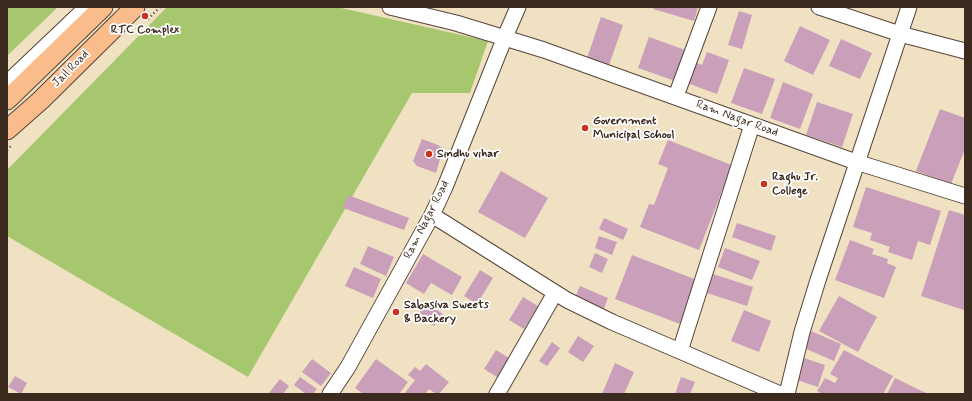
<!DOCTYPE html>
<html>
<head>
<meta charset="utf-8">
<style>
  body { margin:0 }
  #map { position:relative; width:972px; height:401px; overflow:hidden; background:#f0e1c3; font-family:Mynerve,sans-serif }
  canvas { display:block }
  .frame { position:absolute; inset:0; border:8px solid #3b2a1e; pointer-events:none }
</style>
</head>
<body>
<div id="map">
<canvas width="972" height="401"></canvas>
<div class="frame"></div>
</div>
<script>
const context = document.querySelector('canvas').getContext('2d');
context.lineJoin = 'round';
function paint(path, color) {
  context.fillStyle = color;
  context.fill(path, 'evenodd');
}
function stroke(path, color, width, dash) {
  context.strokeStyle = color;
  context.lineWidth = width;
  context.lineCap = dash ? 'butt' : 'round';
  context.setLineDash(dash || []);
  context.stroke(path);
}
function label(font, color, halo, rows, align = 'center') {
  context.font = font + ' Mynerve,sans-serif';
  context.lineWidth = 3.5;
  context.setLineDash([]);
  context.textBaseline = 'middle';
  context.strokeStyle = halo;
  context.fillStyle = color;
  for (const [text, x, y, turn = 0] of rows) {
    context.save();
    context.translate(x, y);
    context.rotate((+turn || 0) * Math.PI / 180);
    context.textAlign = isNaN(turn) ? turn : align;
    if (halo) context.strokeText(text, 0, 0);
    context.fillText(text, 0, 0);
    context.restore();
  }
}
paint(new Path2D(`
  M7,7H58L7,56Z
  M167,7H337L488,41L470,93H412L248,377L7,236V170Z`), '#a7c76f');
paint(new Path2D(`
  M654,7H698L694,21L653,9Z
  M739,11L752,15L742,49L728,45Z
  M601,17L623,25L608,68L586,61Z
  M800,26L830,40L813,75L784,61Z
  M649,37L688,51L678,82L638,68Z
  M841,39L872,53L860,79L829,66Z
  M707,52L729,60L717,94L687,83L694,62L702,65Z
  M744,68L775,79L762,114L731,103Z
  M783,82L813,94L800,129L770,118Z
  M817,102L853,114L842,147L806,135Z
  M940,109L965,118V149L951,184L916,171Z
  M422,139L438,145L443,149L436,173L417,166L413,161Z
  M668,140L734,166L726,186H724L699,250L640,227L649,204L654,205L668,168L658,164Z
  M501,171L548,198L525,238L478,212Z
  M866,187L941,211L930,245L918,241L912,260L888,252L890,247L870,240L872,233L853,227Z
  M348,195L409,218L404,230L343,208Z
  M949,210L965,215V306L964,310L921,296Z
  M604,218L628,229L623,240L599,229Z
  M737,223L776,236L771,251L732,237Z
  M599,236L617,242L612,255L595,248Z
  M850,240L874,249L872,254L888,259L887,263L896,267L884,298L835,280Z
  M368,246L394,257L386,276L360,264Z
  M725,248L760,261L752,280L718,267Z
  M595,253L608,259L602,273L589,267Z
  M423,254L462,277L452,295L431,283L424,294L406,283Z
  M632,255L697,280L680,324L615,299Z
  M354,267L381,279L373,298L345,286Z
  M480,270L493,278L477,304L464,296Z
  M713,274L753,287L747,306L707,293Z
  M580,286L608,298L603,311L574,300Z
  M839,296L877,317L858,352L819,331Z
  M523,297L538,306L524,329L509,320Z
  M427,303L443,314L434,326L418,315Z
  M744,310L771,321L759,352L731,341Z
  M811,331L841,344L834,361L804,348Z
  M578,336L594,346L583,362L568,352Z
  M552,342L560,348L547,366L539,361Z
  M496,350L509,358L497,377L484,369Z
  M844,350L893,376L883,394H822L817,391L825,378L835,383L838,378L830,374Z
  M801,357L825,365L818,387L794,379Z
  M312,359L331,373L321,386L302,372Z
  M376,359L408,382L399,394H363L355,388Z
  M615,363L634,372L624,394H602Z
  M426,364L449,382L439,394H436L429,389L425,394H404L415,380L408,375L415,367L420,371Z
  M15,376L27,383L21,394L8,387Z
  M300,377L317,389L313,394H306L294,385Z
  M681,377L695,382L690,394H675Z
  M895,378L928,394H887Z
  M280,379L289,386L283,394H268Z`), '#ca9fb9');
const minor = new Path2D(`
  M390,7L456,23L544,50L856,162L965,196
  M819,7L900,34L965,51
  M7,83L87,7
  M676,96L709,7
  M432,215L567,300L612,322L780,394
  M680,351L752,125
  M330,394L348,367L432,215L445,187L505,37L518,7
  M497,394L555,293
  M787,394L802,332L818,280L909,7`);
const major = new Path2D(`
  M7,100L103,7
  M7,130L41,100L135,7`);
stroke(minor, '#564537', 17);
stroke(major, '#564537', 21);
stroke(new Path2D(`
  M148,19L160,7
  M7,150L12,145`), '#564537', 2.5, [1, 3]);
stroke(minor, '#fff', 15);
stroke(major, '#fabc8b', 19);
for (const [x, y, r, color] of [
  [145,16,4,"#c8321e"],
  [585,128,4,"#c8321e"],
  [429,154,4,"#c8321e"],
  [764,184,4,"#c8321e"],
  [396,312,4,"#c8321e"]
]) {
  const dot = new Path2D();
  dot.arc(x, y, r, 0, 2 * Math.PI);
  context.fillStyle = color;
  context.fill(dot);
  stroke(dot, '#fff', 1.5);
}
label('bold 12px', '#3b2a1e', '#fff', [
  ["RTC Complex",145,30,"center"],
  ["Government",593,121],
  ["Municipal School",593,135],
  ["Sindhu vihar",437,154],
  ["Raghu Jr.",772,177],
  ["College",772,191],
  ["Sabasiva Sweets",404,305],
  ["& Backery",404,319]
], 'left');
label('12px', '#3b2a1e', '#fff', [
  ["Jail Road",71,69,-45],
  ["Ram Nagar Road",737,119,20],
  ["Ram Nagar Road",427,220,-63]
]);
</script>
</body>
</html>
